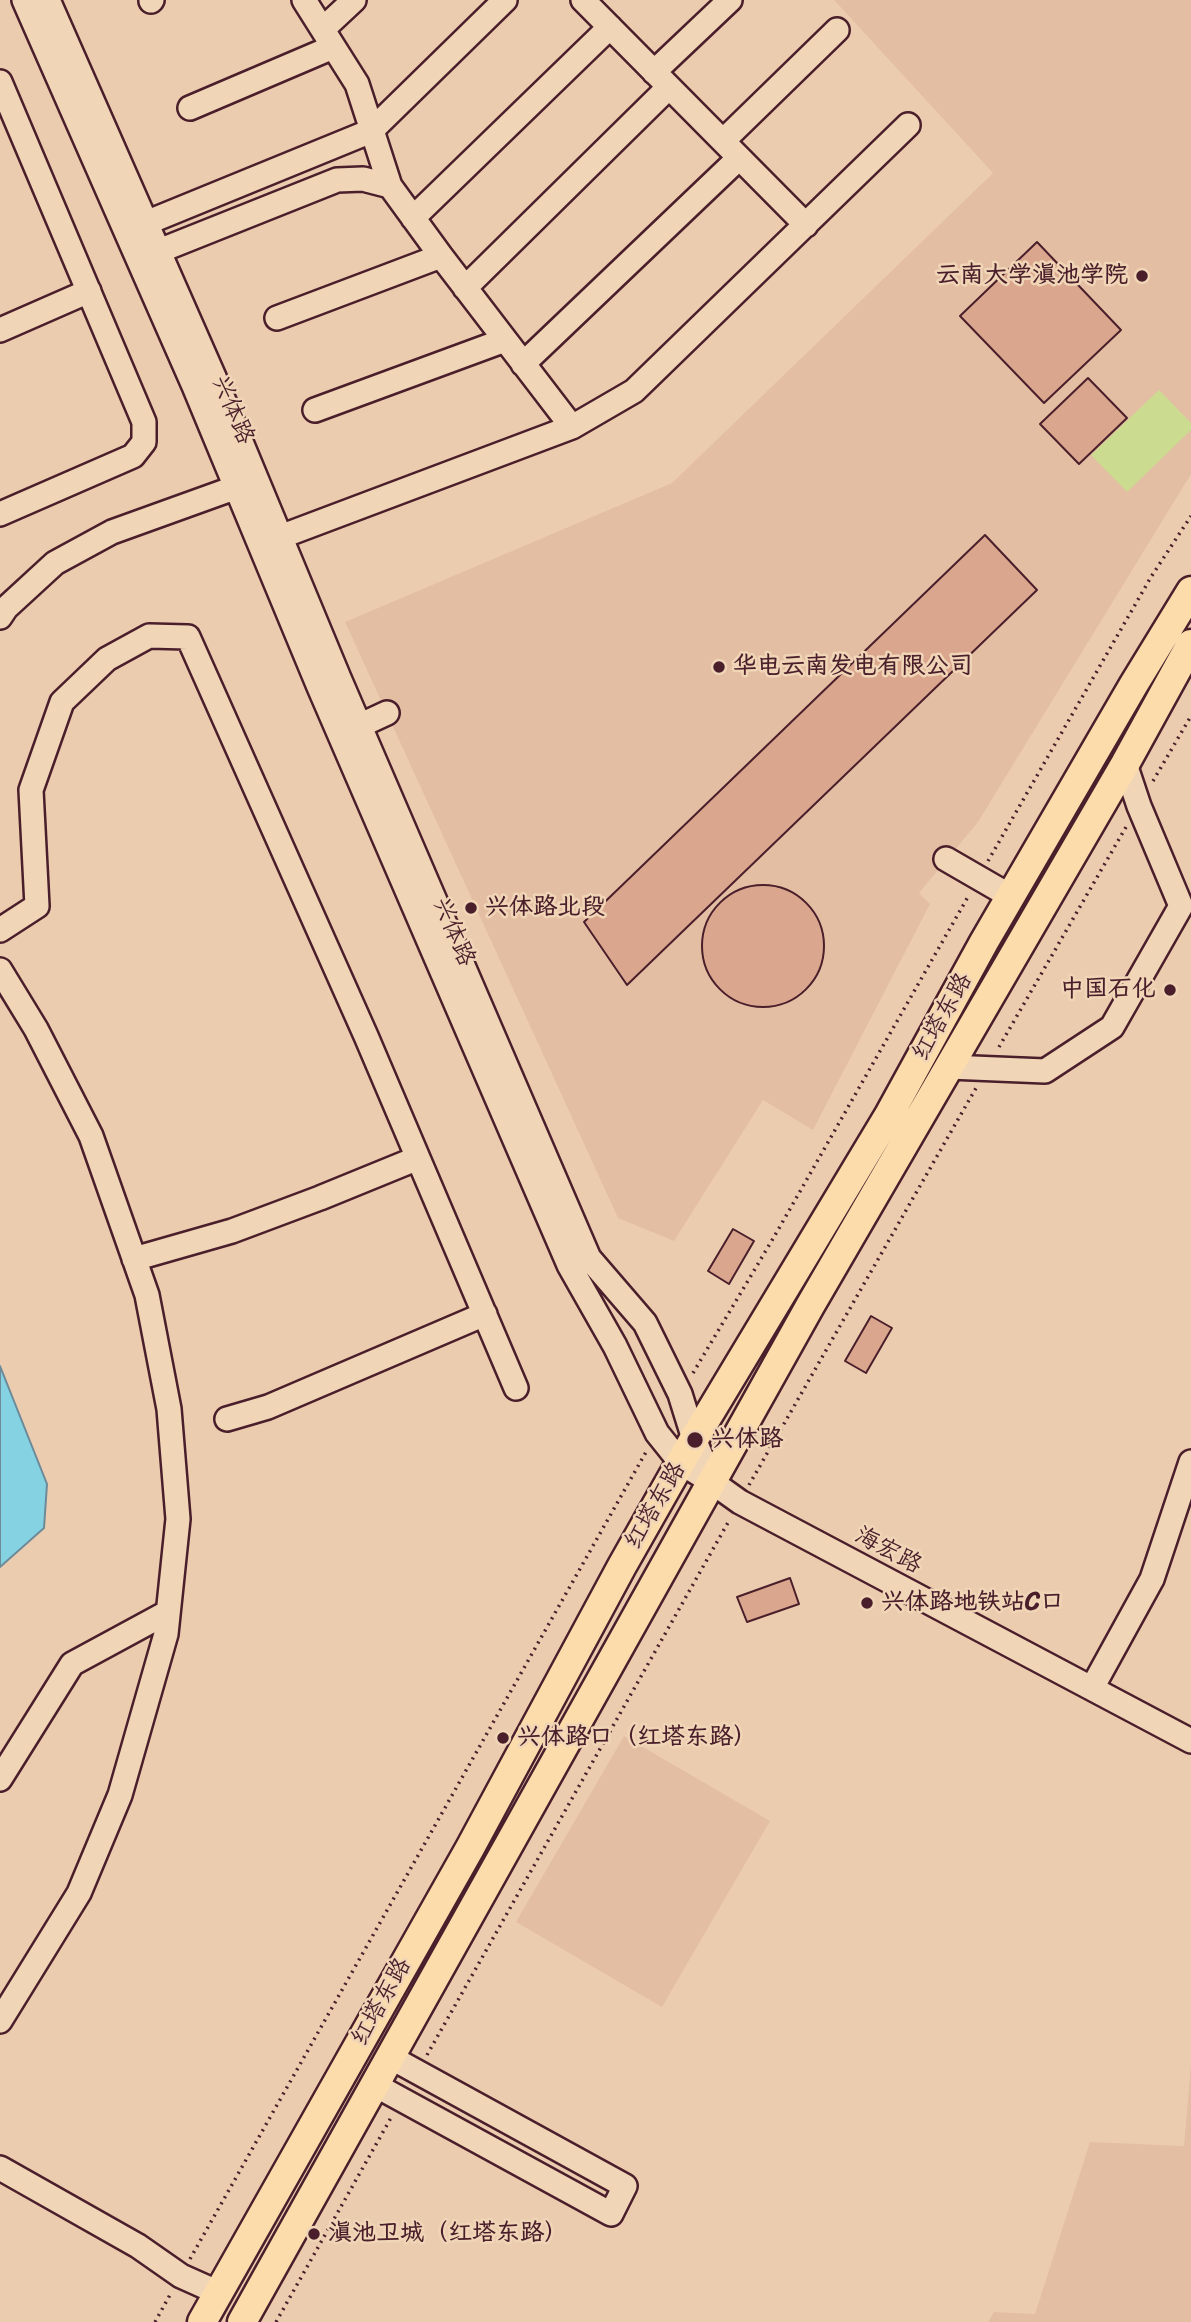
<!DOCTYPE html>
<html>
<head>
<meta charset="utf-8">
<style>
  body { margin:0 }
  canvas { display:block; background:#ecccaf }
</style>
</head>
<body>
<canvas width="1191" height="2322"></canvas>
<script>
const context = document.querySelector('canvas').getContext('2d');
context.lineJoin = 'round';
function paint(path, color) {
  context.fillStyle = color;
  context.fill(path, 'evenodd');
}
function stroke(path, color, width, dash) {
  context.strokeStyle = color;
  context.lineWidth = width;
  context.lineCap = dash ? 'butt' : 'round';
  context.setLineDash(dash || []);
  context.stroke(path);
}
function label(font, color, halo, rows, align = 'center') {
  context.font = font + ' Sriracha,"LXGW WenKai TC",sans-serif';
  context.lineWidth = 5;
  context.setLineDash([]);
  context.textBaseline = 'middle';
  context.strokeStyle = halo;
  context.fillStyle = color;
  for (const [text, x, y, turn = 0] of rows) {
    context.save();
    context.translate(x, y);
    context.rotate((+turn || 0) * Math.PI / 180);
    context.textAlign = isNaN(turn) ? turn : align;
    if (halo) context.strokeText(text, 0, 0);
    context.fillText(text, 0, 0);
    context.restore();
  }
}
paint(new Path2D(`
  M834,0H1191V474L978,822L919,893L930,904L813,1130L763,1100L674,1241L618,1218L345,622L672,483L993,173Z
  M624,1736L770,1821L662,2007L516,1922Z
  M1191,2065V2322H988L994,2312L1035,2314L1090,2142L1184,2146Z`), '#e4bea3');
paint(new Path2D(`
  M1159,390L1191,423V430L1127,492L1091,455Z`), '#cbdc90');
const water = new Path2D(`
  M0,1366L47,1484L44,1528L0,1567Z`);
paint(water, '#85d2e3');
stroke(water, '#6d8a99', 2);
const building = new Path2D(`
  M1037,242L1121,330L1044,403L960,316Z
  M1088,378L1127,418L1079,464L1040,424Z
  M985,535L1037,590L627,985L584,922Z
  M702 946a61 61 0 1 1 122 0a61 61 0 1 1-122 0Z
  M733,1229L754,1241L729,1284L708,1271Z
  M871,1316L892,1328L866,1373L845,1361Z
  M790,1578L799,1604L747,1622L737,1597Z`);
paint(building, '#daa68e');
stroke(building, '#4a1f2b', 2);
const minor = new Path2D(`
  M24,0L194,386L319,687L569,1265L615,1346L657,1433L681,1463L712,1482L740,1502L1191,1741
  M48,0L214,377L339,678L589,1258L645,1323L680,1394L694,1439L712,1482
  M304,0L357,84L390,186L441,256L572,427
  M583,0L806,225
  M151,1L152,0
  M323,29L354,0
  M654,72L730,0
  M0,82L144,422V442L133,456L0,514
  M190,108L333,47
  M723,141L837,30
  M390,186L363,179L337,180L159,251L131,243L146,223L371,131L505,0
  M413,218L610,27
  M465,288L669,87
  M277,318L441,256
  M0,330L89,291
  M523,364L739,158
  M315,410L505,340
  M280,537L572,427L634,391L908,125
  M0,617L6,608L55,563L112,532L248,483
  M346,732L387,713
  M946,859L1010,896
  M0,930L37,906L31,790L62,702L107,659L149,636L188,637L366,1036L516,1388
  M0,970L36,1029L91,1136L147,1295L169,1409L178,1519L166,1634L120,1795L79,1893L0,2021
  M949,1067L1045,1071L1112,1027L1181,906L1139,806L1125,764
  M134,1259L232,1231L320,1198L418,1158
  M227,1419L268,1407L485,1314
  M1092,1688L1152,1579L1191,1462
  M0,1779L72,1664L168,1612
  M375,2085L611,2214L625,2186L390,2057
  M0,2168L138,2246L181,2276L219,2293`);
const major = new Path2D(`
  M202,2322L470,1848L622,1566L694,1439L889,1115L984,942L1134,684L1191,591
  M242,2322L810,1306L1125,764L1191,644`);
stroke(minor, '#4a1f2b', 28);
stroke(major, '#4a1f2b', 33);
stroke(new Path2D(`
  M1153,781L1191,716
  M988,861L1151,577L1191,516
  M999,1047L1126,827
  M693,1373L774,1237L969,895
  M749,1485L976,1088
  M427,2055L730,1519
  M190,2259L646,1452
  M155,2322L171,2293
  M276,2322L392,2116`), '#4a1f2b', 3.5, [2, 5]);
stroke(minor, '#f0d5b7', 23);
stroke(major, '#fddcac', 28);
for (const [x, y, r, color] of [
  [1142,276,7,"#4a1f2b"],
  [719,667,7,"#4a1f2b"],
  [471,908,7,"#4a1f2b"],
  [1170,990,7,"#4a1f2b"],
  [695,1440,9,"#4a1f2b"],
  [867,1603,7,"#4a1f2b"],
  [503,1738,7,"#4a1f2b"],
  [314,2234,7,"#4a1f2b"]
]) {
  const dot = new Path2D();
  dot.arc(x, y, r, 0, 2 * Math.PI);
  context.fillStyle = color;
  context.fill(dot);
  stroke(dot, '#f0d5b7', 2.5);
}
label('bold 24px', '#4a1f2b', '#f0d5b7', [
  ["云南大学滇池学院",1128,276,"right"],
  ["华电云南发电有限公司",733,667],
  ["兴体路北段",485,908],
  ["中国石化",1156,990,"right"],
  ["兴体路",711,1440],
  ["兴体路地铁站C口",881,1603],
  ["兴体路口（红塔东路）",517,1738],
  ["滇池卫城（红塔东路）",328,2234]
], 'left');
label('24px', '#4a1f2b', '#f0d5b7', [
  ["兴体路",232,410,67],
  ["兴体路",453,932,67],
  ["红塔东路",943,1017,-61],
  ["红塔东路",656,1506,-60],
  ["海宏路",888,1551,28],
  ["红塔东路",382,2002,-61]
]);
</script>
</body>
</html>
